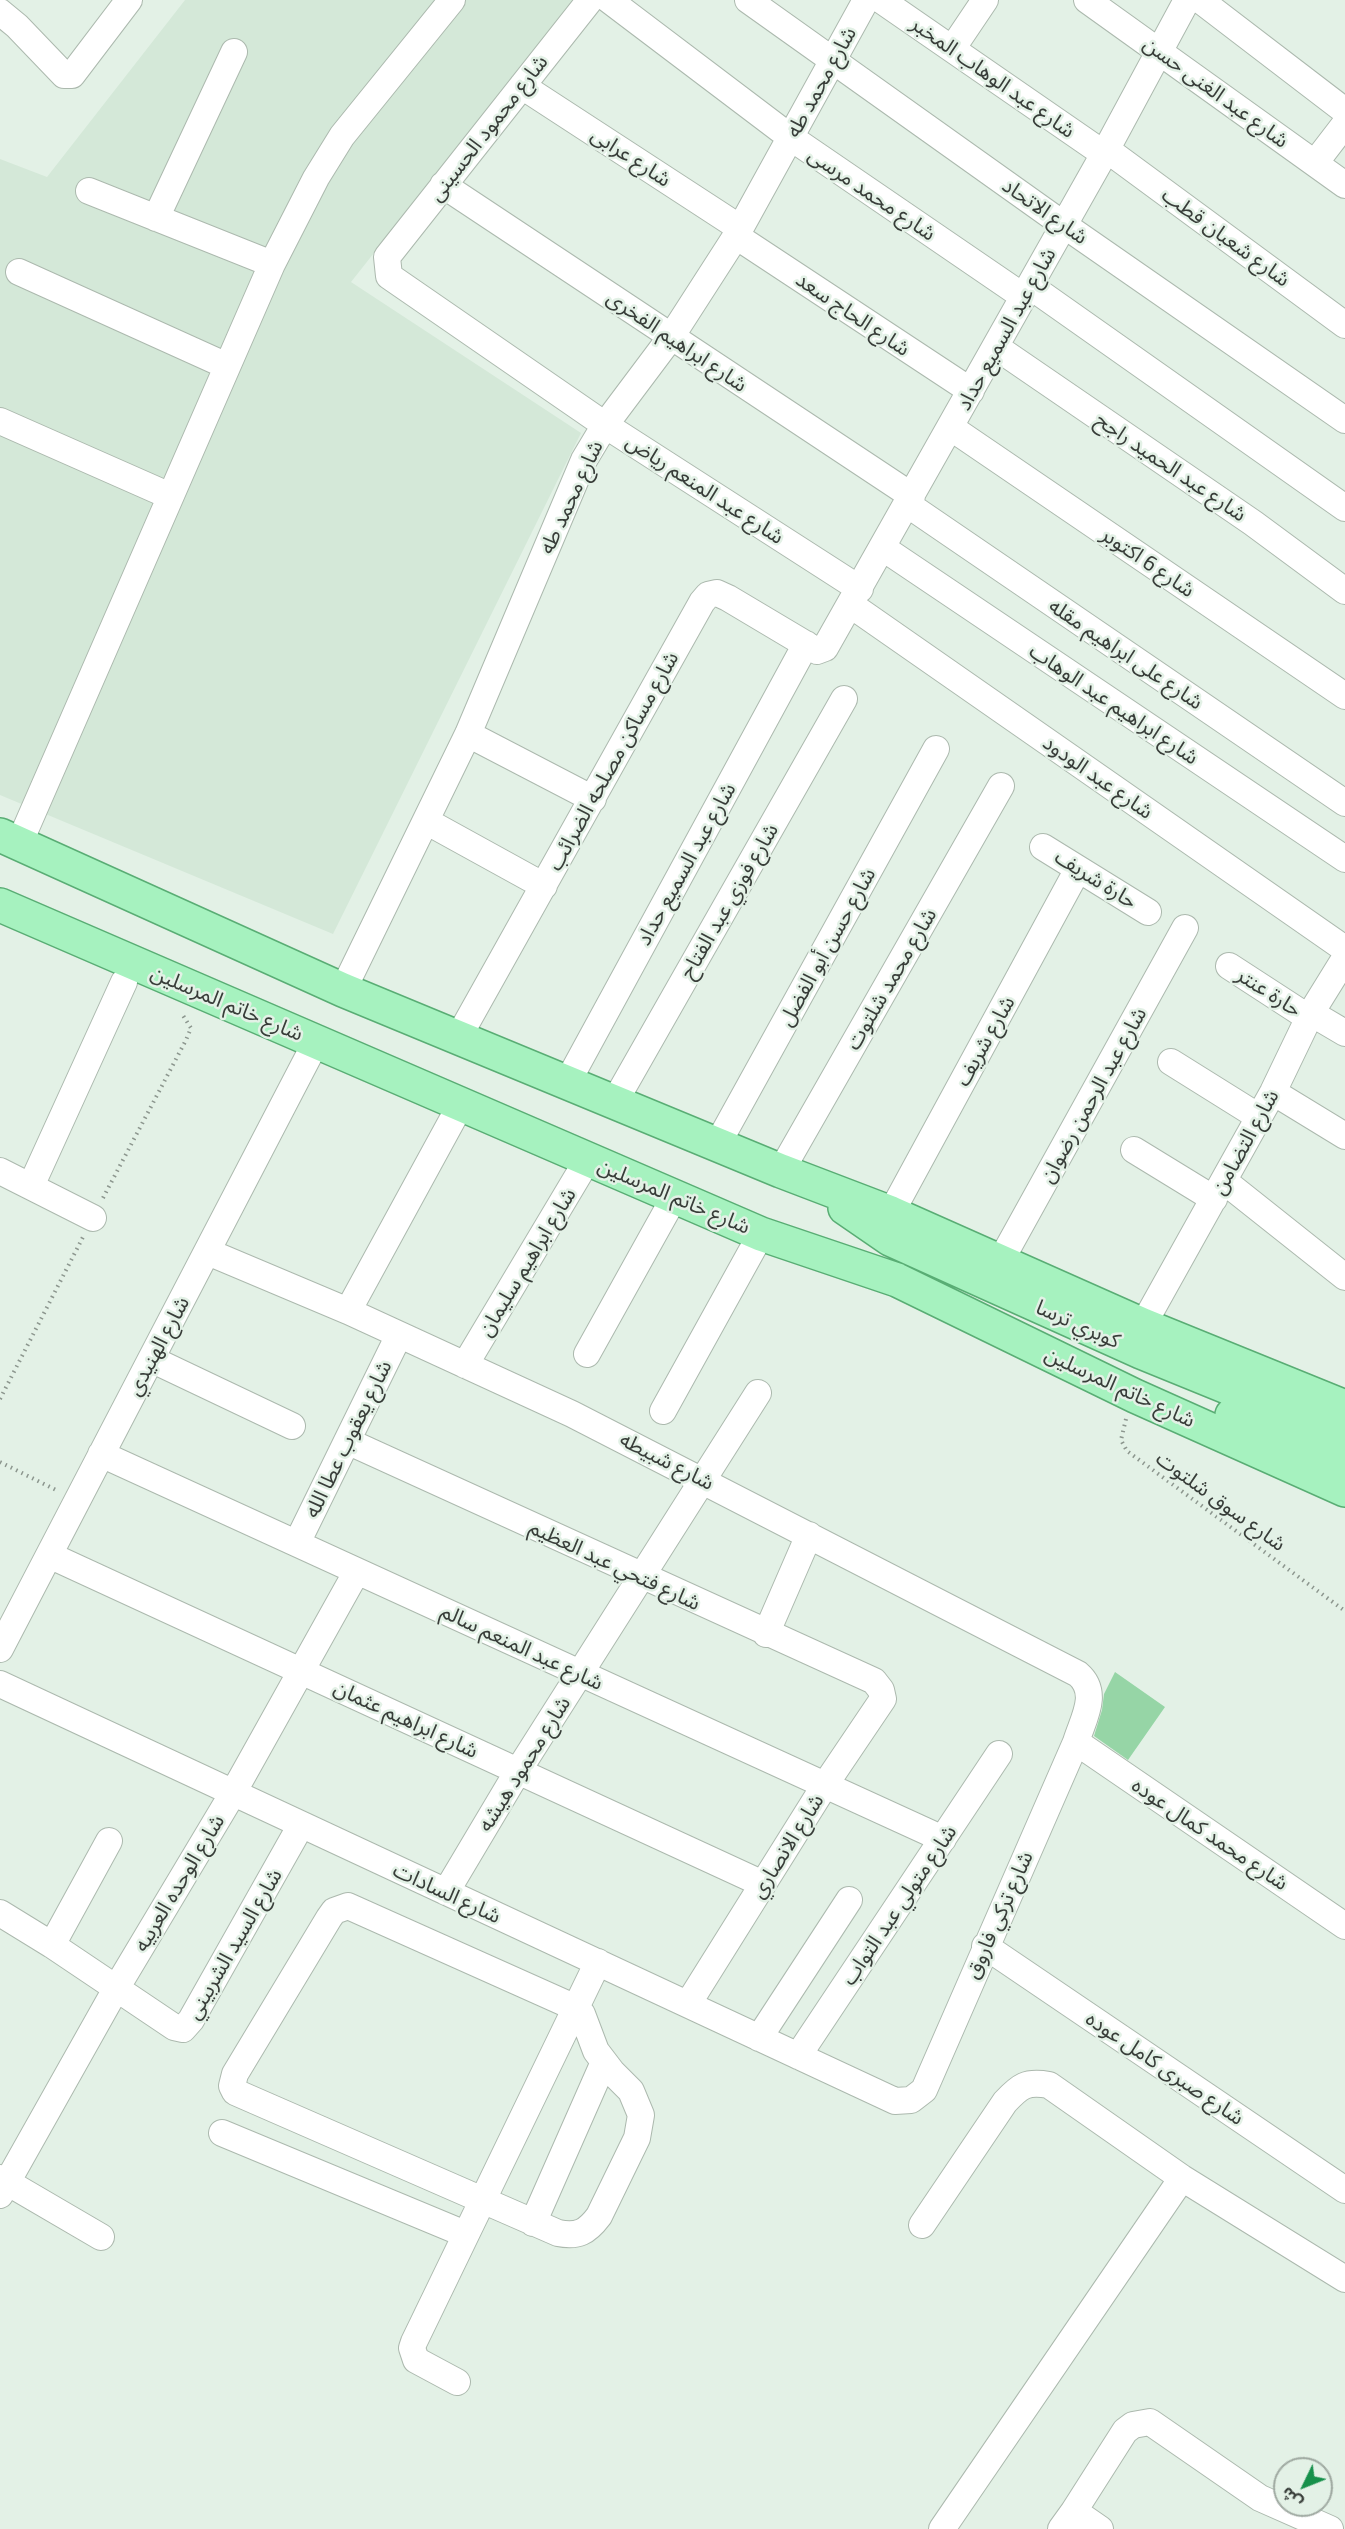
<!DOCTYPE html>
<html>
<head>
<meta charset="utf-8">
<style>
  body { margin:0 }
  #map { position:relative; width:1345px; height:2529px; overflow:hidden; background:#e3f1e6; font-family:"Exo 2","Noto Sans Arabic",sans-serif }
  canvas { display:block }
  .north { position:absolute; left:1273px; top:2457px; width:60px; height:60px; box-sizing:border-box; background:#e3f1e6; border:2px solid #9fa9a1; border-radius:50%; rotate:227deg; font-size:16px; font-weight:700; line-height:24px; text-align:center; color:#383d39 }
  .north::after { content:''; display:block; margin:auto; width:21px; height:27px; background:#17904b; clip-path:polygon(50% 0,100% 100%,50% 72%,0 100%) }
</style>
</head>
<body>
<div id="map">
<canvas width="1345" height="2529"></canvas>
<div class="north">ش</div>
</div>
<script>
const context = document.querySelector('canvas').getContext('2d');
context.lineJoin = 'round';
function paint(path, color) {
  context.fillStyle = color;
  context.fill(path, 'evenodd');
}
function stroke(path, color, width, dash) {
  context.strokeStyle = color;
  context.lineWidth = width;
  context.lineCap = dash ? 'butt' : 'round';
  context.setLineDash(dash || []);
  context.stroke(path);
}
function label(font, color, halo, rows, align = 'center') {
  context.font = font + ' "Exo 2","Noto Sans Arabic",sans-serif';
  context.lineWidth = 5;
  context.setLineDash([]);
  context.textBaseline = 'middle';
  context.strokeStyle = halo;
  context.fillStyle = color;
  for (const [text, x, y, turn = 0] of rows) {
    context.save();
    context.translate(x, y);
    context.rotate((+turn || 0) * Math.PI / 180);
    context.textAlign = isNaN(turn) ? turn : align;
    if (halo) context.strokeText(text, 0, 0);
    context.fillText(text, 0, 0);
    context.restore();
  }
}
paint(new Path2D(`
  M185,0H574L351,282L581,433L333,934L0,795V159L47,177Z`), '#d4e8d8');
paint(new Path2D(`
  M1115,1672L1165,1707L1128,1760L1094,1736L1102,1710L1104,1694Z`), '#96d5a6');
const minor = new Path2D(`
  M590,0L387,257L389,276L605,425L860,589
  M609,0L790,137L1024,297
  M748,0L1064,225L1345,420
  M881,0L1104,154
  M1087,0L1345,185
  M1200,0L1345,111
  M0,12L17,26L64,75H72L129,0
  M952,49L985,0
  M522,86L740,228
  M1106,149L1345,325
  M1315,163L1345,124
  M443,185L912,496
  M89,191L272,264
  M156,218L234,52
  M736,236L971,391
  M19,272L227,366
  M1030,286L1345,508
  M996,347L1253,523L1345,591
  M0,421L170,496
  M950,427L1345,696
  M907,504L1345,803
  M883,548L1345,859
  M851,605L1345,949
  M468,734L593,799
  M426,821L544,886
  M19,844L272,264L316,178L342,136L452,0
  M1043,847L1148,912
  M1229,966L1309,1018
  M343,990L468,734L584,460L605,425L671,337L736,236L866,0
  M1311,1013L1345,1033
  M458,1038L702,602L708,595L717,593L728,598L817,651L825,648L1104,154L1187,0
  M1171,1062L1259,1117
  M567,1083L806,644
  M1273,1092L1345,1136
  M614,1103L844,699
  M717,1145L936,749
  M1134,1150L1214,1199
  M0,1171L93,1218
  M781,1171L1001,786
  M1224,1181L1345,1277
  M31,1186L124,982
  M891,1213L1078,869
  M1000,1262L1185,928
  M348,1311L461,1104
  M1143,1325L1273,1092L1311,1013L1345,958
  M587,1354L675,1196
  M151,1359L292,1426
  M465,1365L588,1159
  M663,1411L761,1234
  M347,1441L874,1681L881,1690L883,1699L825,1785L688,2004
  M101,1454L943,1839
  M297,1543L399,1335
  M49,1555L763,1884
  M766,1634L809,1535
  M0,1649L316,1042
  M0,1684L895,2101L911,2100L924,2090L1076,1742C1083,1719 1100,1693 1078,1674L572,1414L348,1311L208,1252
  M1076,1742L1345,1926
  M446,1892L518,1771L758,1393
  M348,1906L576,2008L582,2014L596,2051L612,2072L631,2091L641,2115L637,2138L599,2216C587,2232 578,2237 558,2233L235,2092L232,2086L235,2074L329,1918L334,1911Z
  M0,1913L52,1945L174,2027L183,2029L191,2020L301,1825
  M52,1945L109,1841
  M985,1946L1345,2190
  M759,2038L849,1900
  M798,2056L999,1754
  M222,2133L465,2234
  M0,2178L101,2237
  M0,2195L117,1987L233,1793L357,1571
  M533,2223L604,2062
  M922,2225L1005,2102C1020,2086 1026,2081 1049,2085L1182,2178L1345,2279
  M457,2382L416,2360L412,2348L414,2342L598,1962
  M1074,2511L1125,2431L1133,2425L1150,2422L1260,2498L1330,2529
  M942,2529L1182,2178
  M1061,2529L1074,2511L1100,2529`);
const major = new Path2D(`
  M0,835L343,990L781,1171L891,1213L1143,1325L1345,1407
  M0,905L761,1234L897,1280L1135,1396L1345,1490
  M845,1208L890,1239L1141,1352L1345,1435
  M1232,1415L1345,1461`);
stroke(minor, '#acb9ae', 28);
stroke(major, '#59ad74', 36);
stroke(new Path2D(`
  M103,1198L186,1040L191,1028L182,1014
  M0,1399L83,1237
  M1126,1419L1121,1440L1127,1451L1345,1611
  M0,1462L58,1491`), '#8c968e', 4, [1.5, 4.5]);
stroke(minor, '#fff', 26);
stroke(major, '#a6f2bf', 33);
label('21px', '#383d39', '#e3f1e6', [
  ["شارع عبد الوهاب المخبر",993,77,35],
  ["شارع محمد طه",821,82,-61],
  ["شارع عبد الغنى حسن",1216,92,36],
  ["شارع محمود الحسينى",488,128,-52],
  ["شارع عرابى",631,157,33],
  ["شارع محمد مرسى",872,194,34],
  ["شارع الاتحاد",1045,211,35],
  ["شارع شعبان قطب",1226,237,36],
  ["شارع الحاج سعد",853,314,34],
  ["شارع عبد السميع حداد",1006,329,-61],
  ["شارع ابراهيم الفخرى",677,341,34],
  ["شارع عبد الحميد راجح",1171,467,34],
  ["شارع عبد المنعم رياض",705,489,33],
  ["شارع محمد طه",571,497,-65],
  ["شارع 6 اكتوبر",1148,562,34],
  ["شارع على ابراهيم مقله",1126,654,34],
  ["شارع ابراهيم عبد الوهاب",1114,704,34],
  ["شارع مساكن مصلحه الضرائب",613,761,-61],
  ["شارع عبد الودود",1098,777,35],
  ["شارع عبد السميع حداد",686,864,-61],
  ["حارة شريف",1096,879,32],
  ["شارع فوزي عبد الفتاح",729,901,-60],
  ["شارع حسن أبو الفضل",827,947,-61],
  ["شارع محمد شلتوت",891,979,-60],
  ["حارة عنتر",1269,992,33],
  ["شارع خاتم المرسلين",227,1003,23],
  ["شارع شريف",985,1041,-61],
  ["شارع عبد الرحمن رضوان",1093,1095,-61],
  ["شارع التضامن",1245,1142,-61],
  ["شارع خاتم المرسلين",674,1196,23],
  ["شارع ابراهيم سليمان",527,1262,-59],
  ["كوبري ترسا",1078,1324,24],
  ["شارع الهنيدي",158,1346,-62],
  ["شارع خاتم المرسلين",1120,1387,25],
  ["شارع يعقوب عطا الله",348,1439,-64],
  ["شارع شبيطه",667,1461,27],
  ["شارع سوق شلتوت",1221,1501,36],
  ["شارع فتحي عبد العظيم",615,1565,25],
  ["شارع عبد المنعم سالم",522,1647,25],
  ["شارع ابراهيم عثمان",406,1719,25],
  ["شارع محمود هيشه",524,1764,-58],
  ["شارع محمد كمال عوده",1210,1834,34],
  ["شارع الانصاري",787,1846,-58],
  ["شارع الوحده العربيه",179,1883,-59],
  ["شارع السادات",447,1893,25],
  ["شارع متولي عبد التواب",899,1905,-56],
  ["شارع تركي فاروق",999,1915,-66],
  ["شارع السيد الشربيني",234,1944,-60],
  ["شارع صبرى كامل عوده",1165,2068,34]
]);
</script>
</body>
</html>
